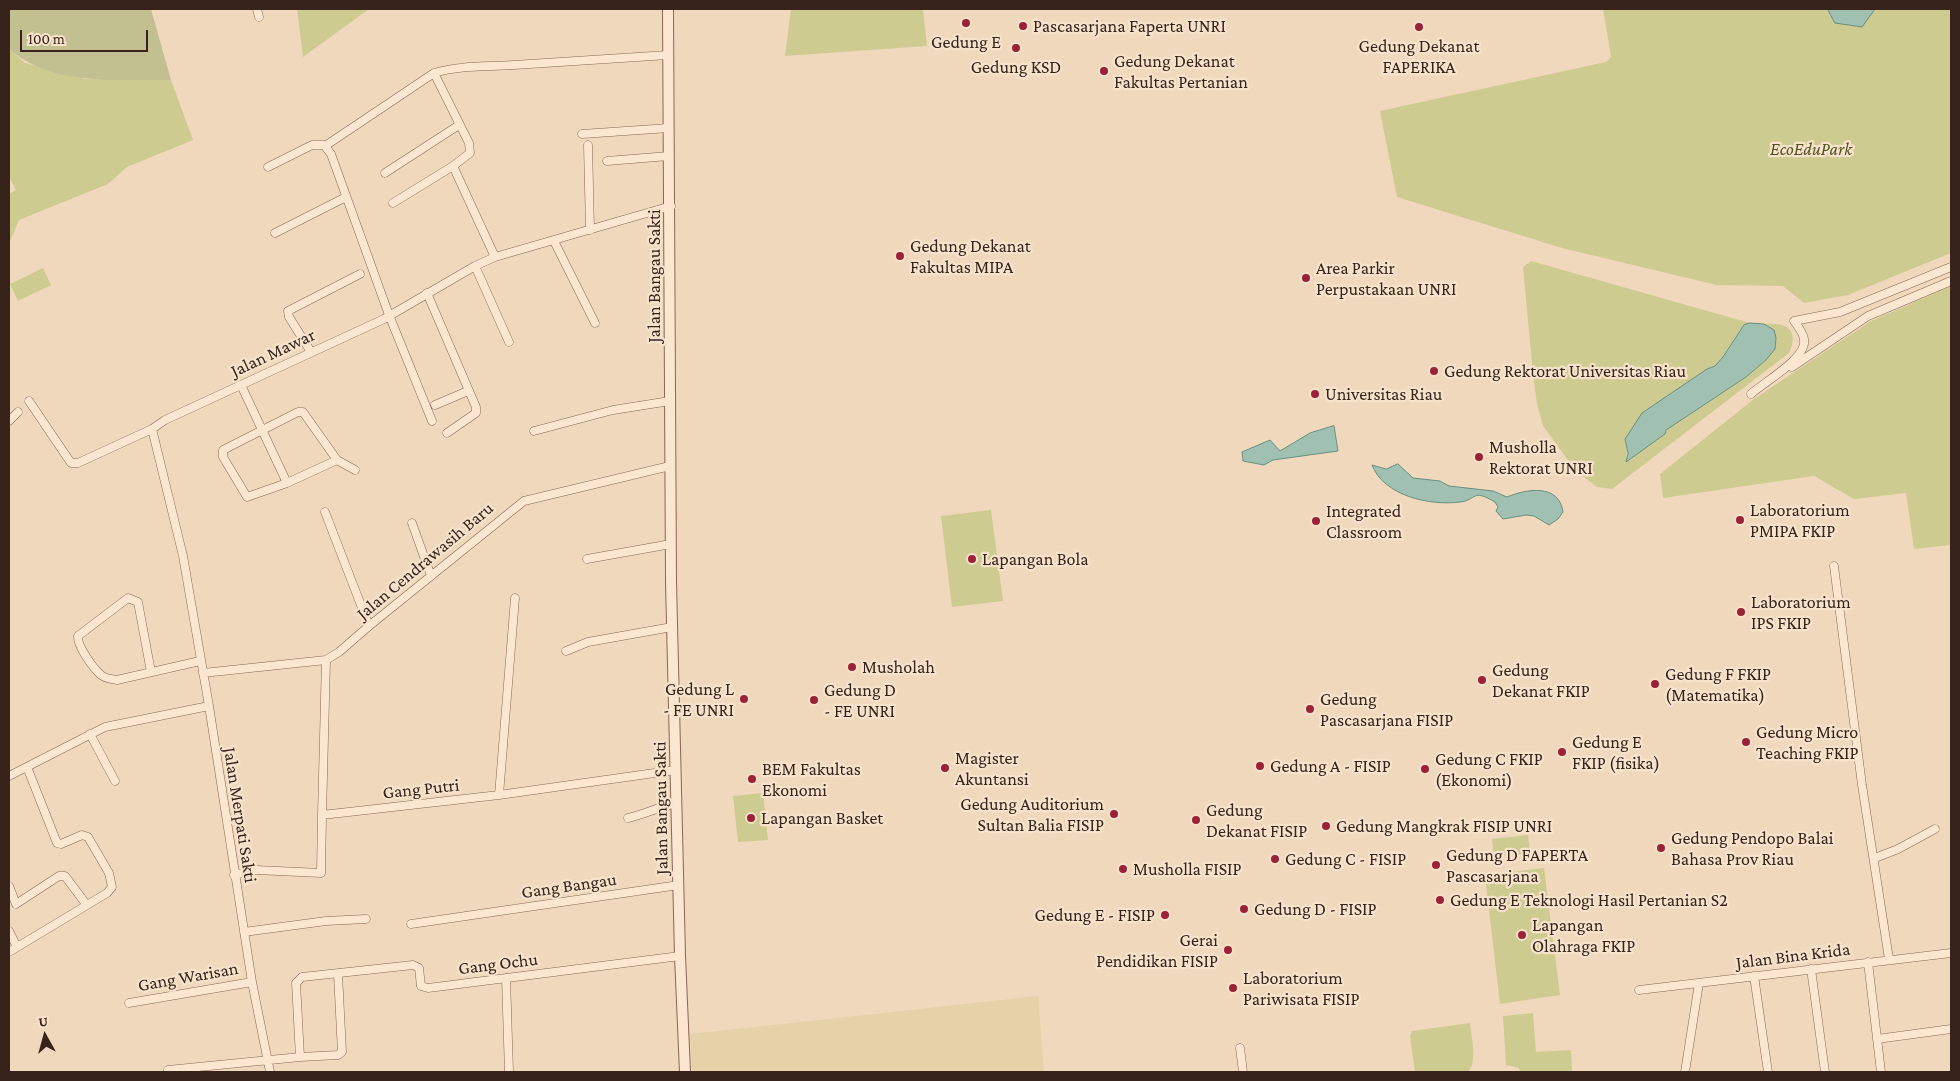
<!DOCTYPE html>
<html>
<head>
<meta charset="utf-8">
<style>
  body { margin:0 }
  #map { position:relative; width:1960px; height:1081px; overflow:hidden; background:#f0d8bc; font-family:"Crimson Pro",serif }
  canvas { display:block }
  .frame { position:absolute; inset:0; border:10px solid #37231a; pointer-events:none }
  .north { position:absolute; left:20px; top:1011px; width:50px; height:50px; -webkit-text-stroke:4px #f7e3cc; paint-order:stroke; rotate:353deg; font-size:14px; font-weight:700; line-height:20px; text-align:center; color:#37231a }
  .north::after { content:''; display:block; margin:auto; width:18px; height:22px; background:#37231a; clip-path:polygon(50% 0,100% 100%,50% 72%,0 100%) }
  .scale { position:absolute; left:20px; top:30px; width:128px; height:22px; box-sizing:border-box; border:2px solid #37231a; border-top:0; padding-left:6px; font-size:15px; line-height:18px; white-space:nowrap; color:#37231a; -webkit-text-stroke:4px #f7e3cc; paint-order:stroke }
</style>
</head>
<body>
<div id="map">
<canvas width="1960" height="1081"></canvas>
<div class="frame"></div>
<div class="north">U</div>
<div class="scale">100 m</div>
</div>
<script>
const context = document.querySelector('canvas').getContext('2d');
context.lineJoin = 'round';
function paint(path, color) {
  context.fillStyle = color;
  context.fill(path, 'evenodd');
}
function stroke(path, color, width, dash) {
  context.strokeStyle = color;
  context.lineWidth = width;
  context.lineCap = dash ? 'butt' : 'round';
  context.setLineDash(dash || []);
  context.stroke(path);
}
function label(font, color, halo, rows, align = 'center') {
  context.font = font + ' "Crimson Pro",serif';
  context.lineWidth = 4.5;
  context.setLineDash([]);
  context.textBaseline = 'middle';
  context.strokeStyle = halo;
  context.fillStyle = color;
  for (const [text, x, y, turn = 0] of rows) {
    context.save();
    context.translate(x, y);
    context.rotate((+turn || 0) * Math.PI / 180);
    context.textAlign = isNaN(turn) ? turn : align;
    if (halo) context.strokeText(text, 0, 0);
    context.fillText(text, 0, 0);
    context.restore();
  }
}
paint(new Path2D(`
  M1038,996L1044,1072H692L690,1034Z`), '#e6d2a9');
paint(new Path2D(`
  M297,9H369L303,57Z
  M791,9H923L927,46L785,56Z
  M1603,9H1951V253L1848,295L1804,303L1783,286L1717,285L1562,248L1397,197L1380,111L1606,62L1611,57Z
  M9,49L25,63L85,79L171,80L193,140L127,167L108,184L19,220L9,244V194L16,190L9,177Z
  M1531,261L1750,323L1744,325L1723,357L1715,366L1707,369L1642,413L1627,444L1626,461L1665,434L1666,430L1746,377L1766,360L1774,330L1764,324C1786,322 1800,329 1789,353L1612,489L1597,487L1576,471L1543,426L1537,404L1533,374L1523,267Z
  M43,268L51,285L18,301L10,284Z
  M1951,286V545L1914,549L1906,493L1854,499L1814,476L1663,498L1660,474L1754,399L1871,321Z
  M991,510L1003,601L952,607L941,516Z
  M763,793L768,840L738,842L733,796Z
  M1528,835L1530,853L1494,857L1492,839Z
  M1544,868L1560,995L1500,1004L1485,875Z
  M1533,1013L1536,1052L1571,1050L1572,1072H1520L1519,1068L1506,1065L1503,1016Z
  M1470,1023C1471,1036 1478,1062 1468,1072H1415L1410,1037L1412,1031Z`), '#cecb90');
paint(new Path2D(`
  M9,9H151L171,80C116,79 53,87 9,49Z`), '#c2c090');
const water = new Path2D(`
  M1828,9H1875L1862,27L1835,23Z
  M1750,323L1764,324L1774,330L1776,338L1775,349L1766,360L1746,377L1666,430L1665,434L1626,462L1628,453L1625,439L1642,413L1707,369L1715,366L1723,357L1744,325Z
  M1334,426L1338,451L1273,460L1264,465L1243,461L1242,452L1270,440L1280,451L1310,433Z
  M1398,464L1413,478L1440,481L1449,486L1493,491L1507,497C1526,489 1559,483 1563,512L1558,519L1549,525L1534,516L1526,515L1503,519L1496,511L1498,507L1495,502C1471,488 1478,500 1460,502C1430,506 1384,496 1372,465L1386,469Z`);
paint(water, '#a0c1b2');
stroke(water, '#678f7e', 1);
const minor = new Path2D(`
  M257,9L259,17
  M582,134L669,128
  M588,145L590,230
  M325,146L434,73C461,65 487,67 514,65C566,62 617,58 668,55
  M607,161L669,156
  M453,166L495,257
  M268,167L312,145H324L331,154L389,315L432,421
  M385,173L459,125
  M393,203L453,166L470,153L469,143L434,73
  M275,233L346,197
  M554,241L595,323
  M475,266L509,342
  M427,293L476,407V413L447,433
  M311,352L289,317L288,311L360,274
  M1792,367L1868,316L1951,281
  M241,385L287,483
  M1751,394C1764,382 1808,358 1804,339C1803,332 1798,327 1794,321L1840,312L1951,267
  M29,401L71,463H78L152,429
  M435,405L468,391
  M298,412H303L337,460L287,483L247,497L223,457V450Z
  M9,421L18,412
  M534,431L613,410L670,401
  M337,460L355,470
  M325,512L369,626
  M412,523L431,576
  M587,559L671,544
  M1834,566L1862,785L1889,959
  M566,651L588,642L672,627
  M326,660L322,815L499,795L676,770
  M151,672L138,602L128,598L78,636C77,646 93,668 101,675C106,679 111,679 117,680L200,661
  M203,673L326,660L339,652L369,626L524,501L670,466
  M209,706L183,556L152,429L165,420L384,319L475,266L495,257L671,206
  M90,734L115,781
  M9,776L105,727L209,706L252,982L270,1072
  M499,795L515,598
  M628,818C645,814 659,807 676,803
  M1875,858L1898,849L1935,829
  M234,875L256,870L321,873L322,815
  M9,886L16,904L59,876H65L86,904
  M411,924L679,885
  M9,931L17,947
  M244,932L326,921L366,919
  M9,952L107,893L112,887L109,873L88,837L82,835L61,844L57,843L27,767
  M1868,962L1881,1072
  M1811,969L1825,1072
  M1754,976L1768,1072
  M506,978L509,1072
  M1639,990L1951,953
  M129,1003L252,982
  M1877,1039L1951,1029
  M1240,1048L1243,1072
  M300,1057L338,1055L342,1052L338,974
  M168,1070L300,1057L296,983L302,977L413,965L419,968L421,986L428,988L680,956
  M1685,1072L1699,983`);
const tertiary = new Path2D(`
  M668,9L671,582L680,956L685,1072`);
stroke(minor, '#886755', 9);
stroke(tertiary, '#886755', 12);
stroke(minor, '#fbe6cf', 8);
stroke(tertiary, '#fbe6cf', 10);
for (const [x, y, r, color] of [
  [966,23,5,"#9b2137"],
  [1023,26,5,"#9b2137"],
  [1419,27,5,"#9b2137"],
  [1016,48,5,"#9b2137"],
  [1104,71,5,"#9b2137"],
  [900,256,5,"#9b2137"],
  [1306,278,5,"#9b2137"],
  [1434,371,5,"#9b2137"],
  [1315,394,5,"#9b2137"],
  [1479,457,5,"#9b2137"],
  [1740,520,5,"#9b2137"],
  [1316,521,5,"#9b2137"],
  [972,559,5,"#9b2137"],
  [1741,612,5,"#9b2137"],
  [852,667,5,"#9b2137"],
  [1482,680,5,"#9b2137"],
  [1655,684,5,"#9b2137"],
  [744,699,5,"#9b2137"],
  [814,700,5,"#9b2137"],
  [1310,709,5,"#9b2137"],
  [1746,742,5,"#9b2137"],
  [1562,752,5,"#9b2137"],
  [1260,766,5,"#9b2137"],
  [945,768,5,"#9b2137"],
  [1425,769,5,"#9b2137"],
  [752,779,5,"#9b2137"],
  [1114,814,5,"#9b2137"],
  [751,818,5,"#9b2137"],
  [1196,820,5,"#9b2137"],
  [1326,826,5,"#9b2137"],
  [1661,848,5,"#9b2137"],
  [1275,859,5,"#9b2137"],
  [1436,865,5,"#9b2137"],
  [1123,869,5,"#9b2137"],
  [1440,900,5,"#9b2137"],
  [1244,909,5,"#9b2137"],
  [1165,915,5,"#9b2137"],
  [1522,935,5,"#9b2137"],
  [1228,950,5,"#9b2137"],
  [1233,988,5,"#9b2137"]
]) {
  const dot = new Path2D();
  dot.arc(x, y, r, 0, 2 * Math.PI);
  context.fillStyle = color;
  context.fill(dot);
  stroke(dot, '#f7e3cc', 2);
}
label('18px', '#37231a', '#f7e3cc', [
  ["Pascasarjana Faperta UNRI",1033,26],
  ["Gedung E",966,42,"center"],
  ["Gedung Dekanat",1419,46,"center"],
  ["FAPERIKA",1419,67,"center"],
  ["Gedung Dekanat",1114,61],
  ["Fakultas Pertanian",1114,82],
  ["Gedung KSD",1016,67,"center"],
  ["Gedung Dekanat",910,246],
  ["Fakultas MIPA",910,267],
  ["Area Parkir",1316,268],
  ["Perpustakaan UNRI",1316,289],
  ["Gedung Rektorat Universitas Riau",1444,371],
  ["Universitas Riau",1325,394],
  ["Musholla",1489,447],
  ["Rektorat UNRI",1489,468],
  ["Laboratorium",1750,510],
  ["PMIPA FKIP",1750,531],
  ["Integrated",1326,511],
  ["Classroom",1326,532],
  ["Lapangan Bola",982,559],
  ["Laboratorium",1751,602],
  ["IPS FKIP",1751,623],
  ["Musholah",862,667],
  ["Gedung",1492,670],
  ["Dekanat FKIP",1492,691],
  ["Gedung F FKIP",1665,674],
  ["(Matematika)",1665,695],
  ["Gedung L",734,689,"right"],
  ["- FE UNRI",734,710,"right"],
  ["Gedung D",824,690],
  ["- FE UNRI",824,711],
  ["Gedung",1320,699],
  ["Pascasarjana FISIP",1320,720],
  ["Gedung Micro",1756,732],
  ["Teaching FKIP",1756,753],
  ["Gedung E",1572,742],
  ["FKIP (fisika)",1572,763],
  ["Magister",955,758],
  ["Akuntansi",955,779],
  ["Gedung C FKIP",1435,759],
  ["(Ekonomi)",1435,780],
  ["Gedung A - FISIP",1270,766],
  ["BEM Fakultas",762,769],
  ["Ekonomi",762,790],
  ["Gedung Auditorium",1104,804,"right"],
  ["Sultan Balia FISIP",1104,825,"right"],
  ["Gedung",1206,810],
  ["Dekanat FISIP",1206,831],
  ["Lapangan Basket",761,818],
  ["Gedung Mangkrak FISIP UNRI",1336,826],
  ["Gedung Pendopo Balai",1671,838],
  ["Bahasa Prov Riau",1671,859],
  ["Gedung D FAPERTA",1446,855],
  ["Pascasarjana",1446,876],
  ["Gedung C - FISIP",1285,859],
  ["Musholla FISIP",1133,869],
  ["Gedung E Teknologi Hasil Pertanian S2",1450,900],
  ["Gedung D - FISIP",1254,909],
  ["Gedung E - FISIP",1155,915,"right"],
  ["Lapangan",1532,925],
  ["Olahraga FKIP",1532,946],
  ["Gerai",1218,940,"right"],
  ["Pendidikan FISIP",1218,961,"right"],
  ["Laboratorium",1243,978],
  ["Pariwisata FISIP",1243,999]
], 'left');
label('italic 18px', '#505420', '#f7e3cc', [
  ["EcoEduPark",1811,149]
]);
label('18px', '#37231a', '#f7e3cc', [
  ["Jalan Bangau Sakti",654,276,-90],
  ["Jalan Mawar",273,353,-25],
  ["Jalan Cendrawasih Baru",425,561,-40],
  ["Gang Putri",421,789,-6],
  ["Jalan Bangau Sakti",661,808,-91],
  ["Jalan Merpati Sakti",240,815,81],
  ["Gang Bangau",569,886,-8],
  ["Jalan Bina Krida",1793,956,-7],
  ["Gang Ochu",498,964,-7],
  ["Gang Warisan",188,977,-10]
]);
</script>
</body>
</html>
